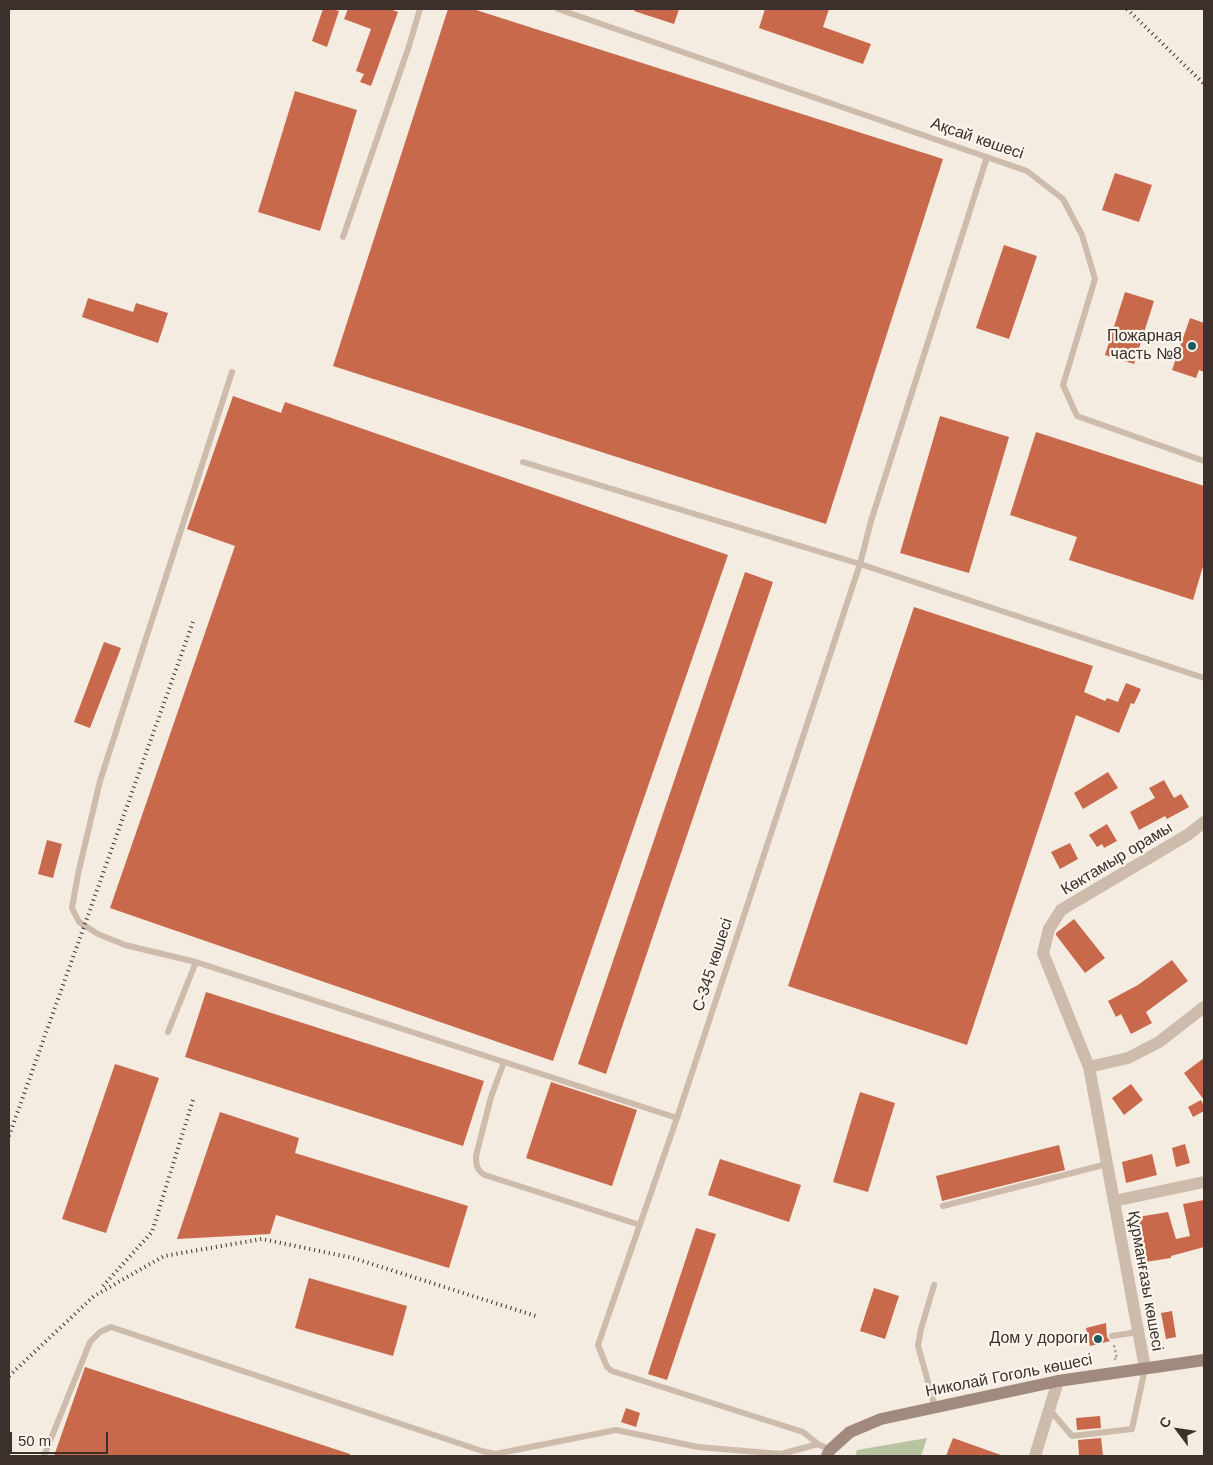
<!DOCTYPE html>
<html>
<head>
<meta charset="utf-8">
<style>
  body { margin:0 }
  #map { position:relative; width:1213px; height:1465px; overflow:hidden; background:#f4ebe1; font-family:Helvetica,sans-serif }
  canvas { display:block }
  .frame { position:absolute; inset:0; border:10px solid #3b302b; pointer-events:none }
  .north { position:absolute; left:1153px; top:1405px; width:50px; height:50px; -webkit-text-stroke:4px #fbf5ee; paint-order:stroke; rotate:301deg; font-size:14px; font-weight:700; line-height:20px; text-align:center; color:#3b302b }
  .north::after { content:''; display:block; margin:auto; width:18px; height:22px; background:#3b302b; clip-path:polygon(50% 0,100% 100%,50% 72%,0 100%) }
  .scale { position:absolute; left:10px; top:1432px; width:98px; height:22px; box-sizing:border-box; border:2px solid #3b302b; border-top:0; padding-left:6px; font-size:15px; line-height:18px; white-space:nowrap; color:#3b302b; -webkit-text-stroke:4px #fbf5ee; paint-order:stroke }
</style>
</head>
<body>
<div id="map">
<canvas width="1213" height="1465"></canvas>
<div class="frame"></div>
<div class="north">С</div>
<div class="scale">50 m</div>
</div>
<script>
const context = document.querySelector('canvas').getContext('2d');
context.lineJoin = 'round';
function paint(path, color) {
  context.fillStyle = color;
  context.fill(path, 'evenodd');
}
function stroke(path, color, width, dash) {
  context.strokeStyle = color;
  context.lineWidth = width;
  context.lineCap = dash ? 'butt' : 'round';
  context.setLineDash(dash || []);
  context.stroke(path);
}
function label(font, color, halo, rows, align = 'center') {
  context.font = font + ' Helvetica,sans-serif';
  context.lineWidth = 4.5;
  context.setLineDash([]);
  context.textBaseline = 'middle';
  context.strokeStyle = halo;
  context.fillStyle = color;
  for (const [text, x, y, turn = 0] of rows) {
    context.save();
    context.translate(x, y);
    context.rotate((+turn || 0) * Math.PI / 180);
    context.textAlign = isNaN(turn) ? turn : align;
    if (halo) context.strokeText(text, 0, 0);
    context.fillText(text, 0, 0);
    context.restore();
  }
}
paint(new Path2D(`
  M927,1438L921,1456H855L857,1450Z`), '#b8c4a0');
paint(new Path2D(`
  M323,9H332L339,11L327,47L312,41Z
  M348,9H390L398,12L371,86L360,82L364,74L356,71L371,29L344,19Z
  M448,9H473L943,159L826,524L333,366Z
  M635,9H679L674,24L634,11Z
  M765,9H829L823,27L871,44L863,64L759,28Z
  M295,91L357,110L320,231L258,212Z
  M1115,173L1152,185L1139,222L1102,210Z
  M1004,245L1037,256L1009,339L976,328Z
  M1125,292L1154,301L1134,364L1105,355Z
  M88,298L133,312L136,303L168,313L158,343L82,317Z
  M1190,318L1204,323V372L1199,370L1196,378L1172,370Z
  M233,396L281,413L285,402L728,555L553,1061L110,908L235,546L187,529Z
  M940,416L1009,437L969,573L900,553Z
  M1036,432L1204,486V563L1193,600L1069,560L1077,537L1010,515Z
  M745,572L773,582L606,1074L578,1064Z
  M914,607L1093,666L1084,692L1105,701L1107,698L1118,702L1126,683L1141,689L1134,704L1131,703L1119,733L1076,715L967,1045L788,986Z
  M104,642L121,648L90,728L74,722Z
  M1108,772L1118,788L1083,809L1074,793Z
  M1164,780L1174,798L1181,794L1189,807L1167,819L1165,816L1139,830L1130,812L1155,798L1149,788Z
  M1107,824L1117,841L1104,848L1102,844L1097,847L1089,835Z
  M47,840L62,844L53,878L38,874Z
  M1070,843L1078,859L1060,869L1051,852Z
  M1074,919L1105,958L1085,973L1056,935V933Z
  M1172,960L1188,981L1146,1012L1152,1023L1131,1034L1121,1014L1116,1017L1108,1001L1138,985Z
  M206,992L484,1081L463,1146L185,1057Z
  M1204,1058V1100L1184,1073Z
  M115,1064L159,1078L106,1233L62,1219Z
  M551,1082L637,1110L612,1186L526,1158Z
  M1131,1084L1143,1100L1124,1115L1112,1098Z
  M860,1092L895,1103L868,1192L833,1182Z
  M1201,1100L1204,1106V1111L1193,1117L1188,1107Z
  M220,1112L299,1138L295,1153L468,1206L449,1268L276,1215L270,1234L177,1239Z
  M1185,1144L1190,1163L1176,1167L1172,1148Z
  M1059,1145L1065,1170L942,1201L936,1176Z
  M1152,1154L1157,1175L1126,1183L1122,1162Z
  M720,1159L801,1185L789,1222L708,1195Z
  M1204,1200V1247L1171,1256V1258L1145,1262L1138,1217L1168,1212L1176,1239L1190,1236L1183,1204Z
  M696,1228L716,1234L667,1380L648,1374Z
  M309,1278L407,1306L393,1356L295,1328Z
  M874,1288L899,1296L885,1339L860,1331Z
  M1172,1311L1176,1337L1166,1339L1161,1313Z
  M1106,1323L1107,1337L1110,1341L1090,1346L1086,1328Z
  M85,1367L350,1454V1456H54Z
  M626,1408L640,1413L636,1427L621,1422Z
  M1100,1416L1101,1428L1077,1430L1076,1418Z
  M953,1438L1001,1455V1456H946Z
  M1101,1438L1103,1456H1079L1078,1440Z`), '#c8694b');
stroke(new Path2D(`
  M1114,1345L1117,1359H1114`), '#b9a596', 2.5, [2.5, 2.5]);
stroke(new Path2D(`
  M558,9L1027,171L1063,199L1082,235L1095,279L1063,385L1077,416L1204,461
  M343,237L409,46L420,9
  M523,462L860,564L871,521L987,157
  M196,962L125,945L98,934L79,922L72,908L78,874L100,781L232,372
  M168,1032L196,962L677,1118
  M504,1062L491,1097L476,1156C476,1165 477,1171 485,1175L640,1225
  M943,1206L1107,1164
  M934,1285L921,1329L918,1346L935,1407
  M1112,1336L1138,1332
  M1050,1410L1072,1436L1132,1429L1145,1368
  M830,1450L818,1444L803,1432L612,1371L607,1367L598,1345L677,1118L860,564L1204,678
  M44,1456L90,1342L100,1332L111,1327L482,1451L495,1454L616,1430L698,1447L781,1454L818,1444`), '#cdbbac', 6);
stroke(new Path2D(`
  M1089,1067L1128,1058L1159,1042L1204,1007
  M1114,1201L1204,1182
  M1145,1368L1089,1067L1043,953L1049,929L1061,910L1189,834L1204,822
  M1035,1456L1058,1381`), '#cdbbac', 12);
stroke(new Path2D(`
  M827,1456L830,1450L850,1432L881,1419L1058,1381L1204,1360`), '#a18a7d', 12);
stroke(new Path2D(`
  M1127,9L1204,84
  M9,1136L193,622
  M103,1286L152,1232L193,1100
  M9,1376L94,1296L164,1256L262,1239L353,1258L539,1317`), '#3b302b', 4, [1, 4]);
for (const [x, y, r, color] of [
  [1192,346,5,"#1f5a5e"],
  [1098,1339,5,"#1f5a5e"]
]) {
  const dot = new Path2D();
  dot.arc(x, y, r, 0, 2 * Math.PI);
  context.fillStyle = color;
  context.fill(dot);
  stroke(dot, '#fbf5ee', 2);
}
label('16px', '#3b302b', '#fbf5ee', [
  ["Ақсай көшесі",977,139,19],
  ["Көктамыр орамы",1117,859,-31],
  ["С-345 көшесі",713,965,-72],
  ["Құрманғазы көшесі",1145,1281,80],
  ["Николай Гоголь көшесі",1009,1376,-11]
]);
label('16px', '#3b302b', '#fbf5ee', [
  ["Пожарная",1182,337],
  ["часть №8",1182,355],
  ["Дом у дороги",1088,1339]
], 'right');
</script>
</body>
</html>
